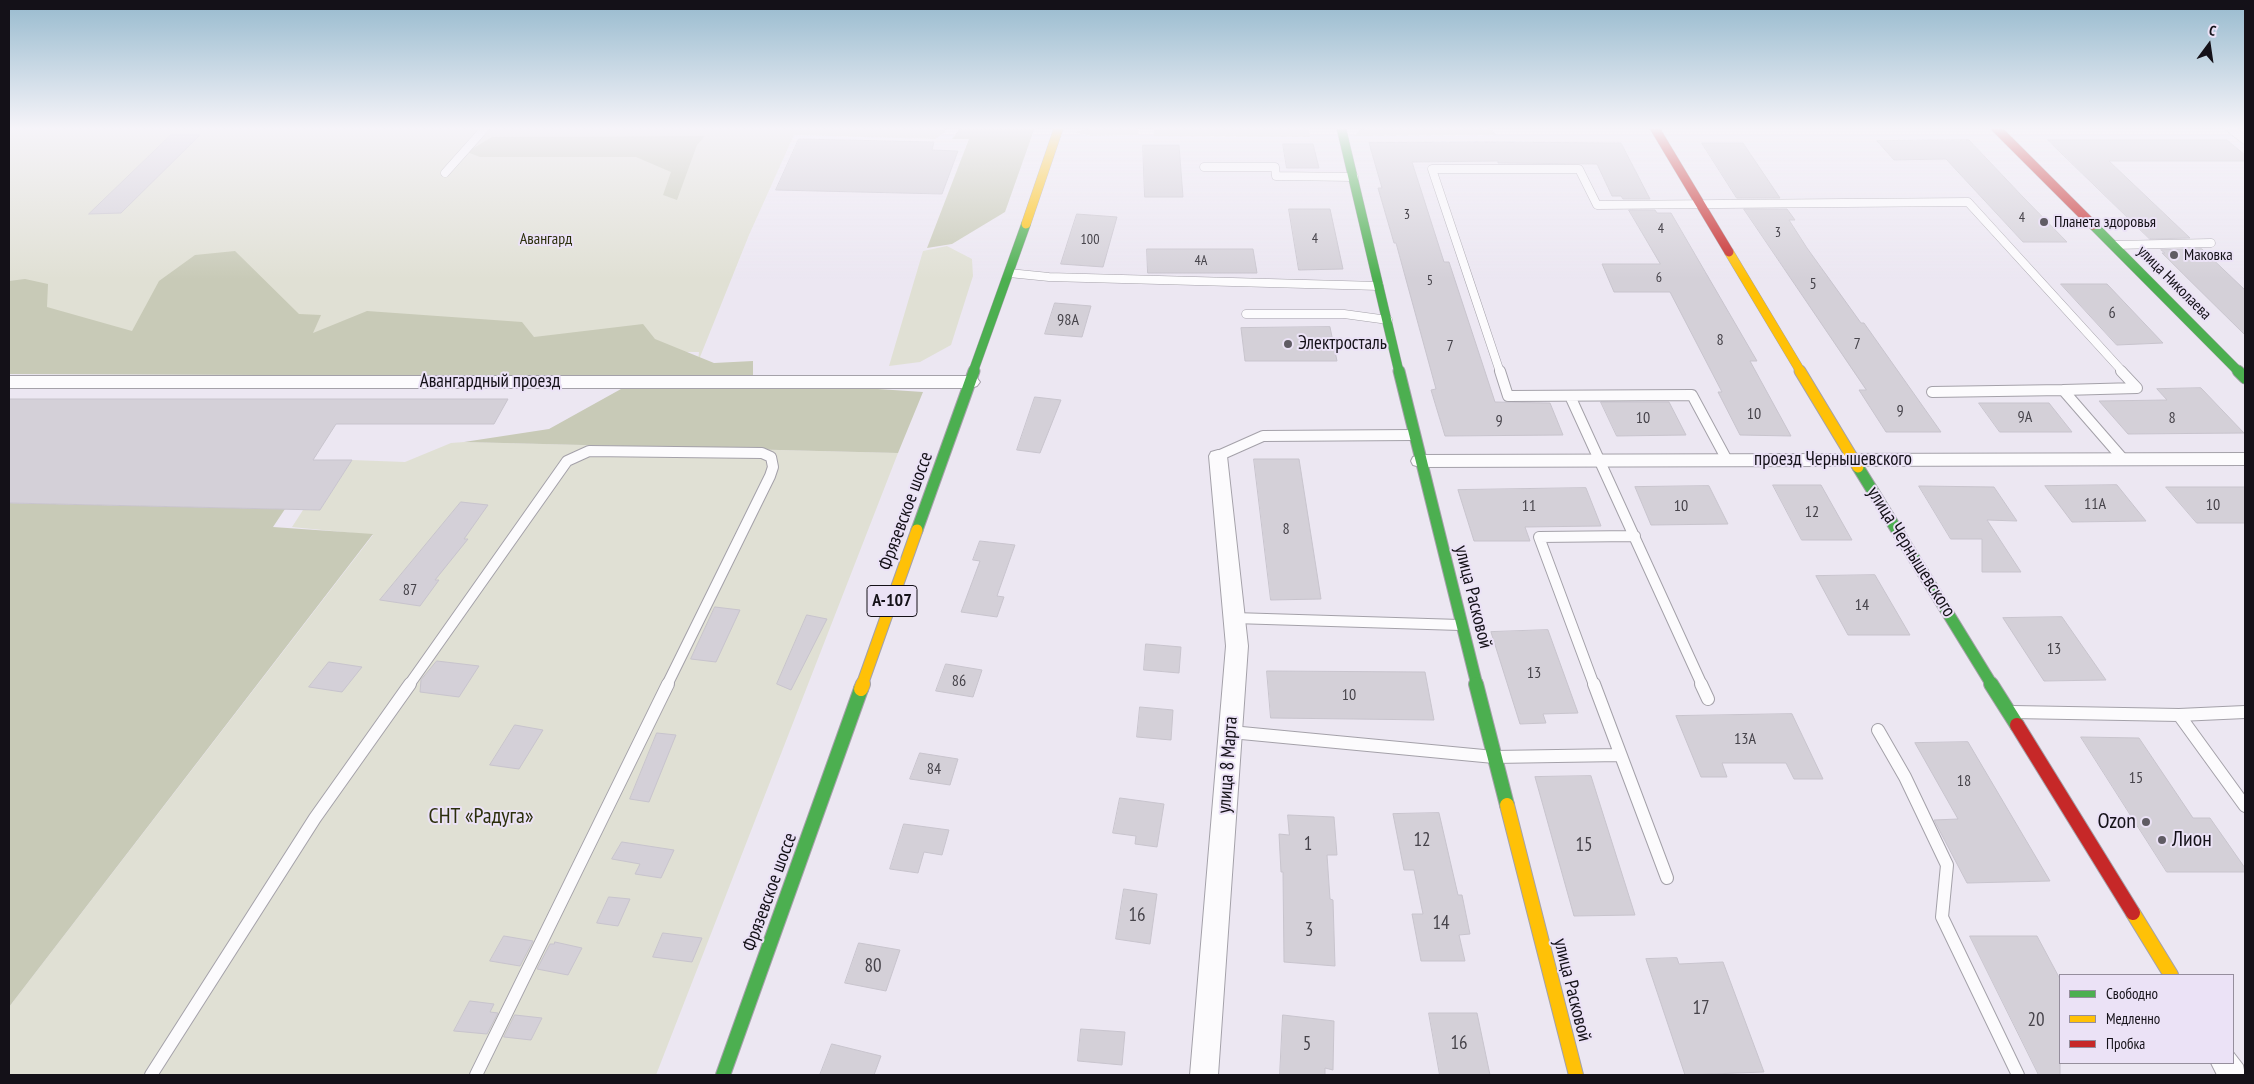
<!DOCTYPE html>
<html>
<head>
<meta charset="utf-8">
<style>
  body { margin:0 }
  #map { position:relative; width:2254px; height:1084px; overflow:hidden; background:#ece7f2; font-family:"PT Sans Narrow",sans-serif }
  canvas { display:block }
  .frame { position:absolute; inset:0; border:10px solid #141118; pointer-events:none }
  .legend { position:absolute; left:2059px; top:974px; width:175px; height:90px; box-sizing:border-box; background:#ebe2f6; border:1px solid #958e9d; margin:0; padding:6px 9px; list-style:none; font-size:15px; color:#141118 }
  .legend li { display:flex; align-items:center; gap:10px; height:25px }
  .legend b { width:25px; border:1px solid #958e9d }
  .north { position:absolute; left:2184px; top:20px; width:50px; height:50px; -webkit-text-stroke:4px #ebe2f6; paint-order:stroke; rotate:14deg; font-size:14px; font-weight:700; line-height:20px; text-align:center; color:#141118 }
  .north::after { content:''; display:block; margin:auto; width:18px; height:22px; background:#141118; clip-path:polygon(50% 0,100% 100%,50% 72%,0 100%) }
</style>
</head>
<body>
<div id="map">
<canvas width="2254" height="1084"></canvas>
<div class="frame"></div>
<ul class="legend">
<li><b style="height:6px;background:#4caf50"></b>Свободно</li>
<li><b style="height:6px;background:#ffc107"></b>Медленно</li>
<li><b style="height:6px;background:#c62828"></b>Пробка</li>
</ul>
<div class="north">С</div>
</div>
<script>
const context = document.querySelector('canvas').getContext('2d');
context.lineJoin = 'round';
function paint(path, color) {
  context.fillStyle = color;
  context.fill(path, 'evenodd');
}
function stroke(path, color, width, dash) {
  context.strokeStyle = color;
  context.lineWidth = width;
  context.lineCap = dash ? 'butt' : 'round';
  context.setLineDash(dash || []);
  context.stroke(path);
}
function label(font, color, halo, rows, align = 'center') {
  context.font = font + ' "PT Sans Narrow",sans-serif';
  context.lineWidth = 4;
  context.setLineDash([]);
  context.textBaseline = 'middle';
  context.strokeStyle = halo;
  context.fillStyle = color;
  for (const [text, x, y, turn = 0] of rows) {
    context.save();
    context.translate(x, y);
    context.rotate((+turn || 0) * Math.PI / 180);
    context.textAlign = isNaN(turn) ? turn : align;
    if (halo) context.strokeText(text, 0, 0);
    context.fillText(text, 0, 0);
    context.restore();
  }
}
paint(new Path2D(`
  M9,127H947L944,133L935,139L794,135L749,235L698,362L699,352L9,349Z
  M1093,128H1138L1139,135L1091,136L1075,132Z
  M1154,128H1309L1310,137L1154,136Z
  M1369,128H1489L1497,135L1354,136L1360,130Z
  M947,246L972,259L973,276L951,345L920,362L889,366L923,251Z
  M464,442L898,453L656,1075H9V1007L373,535L292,527L303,510H320L352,460L405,462L451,443Z`), '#e0e0d4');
paint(new Path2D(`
  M961,127H1035L1005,212L952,244L927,248L969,139H952Z
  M705,136L697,145L677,200L663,195L671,172L636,157H480L467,152L492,137Z
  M235,251L299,314L321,315L313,333L367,311L522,322L534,337L643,324L655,339L714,363L753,361V377L9,374V281L25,279L48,284L47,307L132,331L159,281L195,255Z
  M833,386L923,392L898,453L464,442L549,429L621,389Z
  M9,503L285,509L273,527L373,534L9,1007Z`), '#c8cab7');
const building = new Path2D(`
  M171,135H200L121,213L89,214Z
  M799,139L934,142L932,150L958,151L942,194L776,190Z
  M1969,140L2023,197L2067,242H2023L1946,159L1894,160L1877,141Z
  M2048,140H2227L2245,155V161H2109L2190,238L2150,239Z
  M1490,142L1621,143L1650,199H1623L1621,196H1612L1597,164L1498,163V161L1412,162L1444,262H1449L1495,402L1550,403L1563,435L1445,436L1431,390L1436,389L1396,243H1394L1378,188H1382L1369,143Z
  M1702,143H1743L1780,198H1737Z
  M1283,144H1313L1319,168H1287Z
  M1143,145H1179L1183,197H1145Z
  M1289,209H1330L1343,269L1299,270Z
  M1744,209H1787L1795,220H1789L1807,248L1861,323H1864L1941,432H1886L1859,390H1866Z
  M1629,210H1655L1657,213H1671L1757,361H1750L1791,436L1740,435L1718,392H1722L1670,292H1614L1602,264H1660Z
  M1077,214L1117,217L1103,267L1061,264Z
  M1147,249H1253L1257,273H1148Z
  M2202,249L2245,290V335L2162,253H2165L2161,250Z
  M2061,284H2107L2163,343L2117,345Z
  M1055,303L1091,306L1082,337L1045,334Z
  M1330,327L1337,361H1245L1241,328Z
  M2201,388L2244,433L2128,434L2099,401L2167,400L2157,389Z
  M1035,397L1061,400L1040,453L1017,450Z
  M9,399H508L494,424H336L313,460H352L320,510L9,503Z
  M1601,402H1669L1686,435L1617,436Z
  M1979,403H2049L2072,432H2000Z
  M1254,459H1299L1321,599L1271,600Z
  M1773,485H1821L1852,540H1802Z
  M2117,485L2146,521L2072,522L2045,486Z
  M1709,486L1728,524L1651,525L1635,487Z
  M1919,486L1994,487L2017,521L1987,520L2021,572H1982V539H1951Z
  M2166,487H2245V523H2197Z
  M1586,488L1601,526L1525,527L1530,541H1474L1458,490Z
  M461,502L488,505L464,539H468L435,580H439L420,606L380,600Z
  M980,541L1015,545L997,596L1004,597L997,617L961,612L980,561L973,560Z
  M1875,575L1910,635H1848L1816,576Z
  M715,607L740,610L716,662L691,659Z
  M807,615L827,619L791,690L777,684Z
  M2062,617L2106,680L2044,681L2003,618Z
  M1548,630L1578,713L1543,714L1546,723L1520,724L1491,632Z
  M1146,644L1181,647L1179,673L1144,670Z
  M437,661L479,666L459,697L420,692L421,680Z
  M329,662L362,667L342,692L309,687Z
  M946,664L982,670L973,697L936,691Z
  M1267,671L1425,672L1434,720L1271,718Z
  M1140,707L1173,710L1171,740L1137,737Z
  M1792,714L1823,779H1794L1786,763H1722L1727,777H1701L1676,716Z
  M515,725L543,730L519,769L490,765Z
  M657,733L676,735L649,802L630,799Z
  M2081,737L2139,738L2193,818H2210L2245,868V872H2167Z
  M1968,742L2050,881L1967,883L1934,820L1958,819L1915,743Z
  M920,753L958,759L950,785L910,779Z
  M1591,776L1635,915L1574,916L1535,777Z
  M1120,798L1164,804L1157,847L1135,844L1136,836L1113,833Z
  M1439,813L1458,895H1462L1470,934L1459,935L1465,961H1421L1412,914H1423L1414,870H1404L1393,814Z
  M1288,815L1334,817L1337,855H1327L1330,899L1333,900L1335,966L1284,962L1283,872H1281L1279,834L1289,835Z
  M904,824L949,830L942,855L924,852L918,873L890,869Z
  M622,842L674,850L661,878L635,874L640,864L612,859Z
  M1124,889L1157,894L1150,944L1116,939Z
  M609,897L630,899L618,926L597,923Z
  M663,933L702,938L692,962L653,957Z
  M504,936L533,941L520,966L490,961Z
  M1970,936H2037L2060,979V1075H2039Z
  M555,942L582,948L568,975L537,969L550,944H554Z
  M859,943L900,950L886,991L845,983Z
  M1677,958L1679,964L1723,962L1764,1072L1685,1075L1646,959Z
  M470,1001L494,1004L490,1012L498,1013L487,1034L454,1031Z
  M1429,1013H1477L1490,1075H1440Z
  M515,1015L542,1018L531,1040L504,1037Z
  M1283,1015L1334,1021L1333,1070L1325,1068V1075H1280Z
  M1081,1029L1125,1032L1122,1065L1078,1061Z
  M832,1044L881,1056L874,1075H820Z`);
paint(building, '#d4d0d8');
stroke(building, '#c8c4cd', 1);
const laneFar2 = new Path2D(`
  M2228,127L2245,140
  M1204,167H1275L1276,176L1354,177
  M445,173L486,127
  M2113,245L2211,243
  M1009,273L1049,277L1379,286
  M1246,314H1344L1388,320
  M1500,372L1432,169H1579L1597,205L1968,202L2123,372`);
const laneFar1 = new Path2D(`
  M1500,371L1508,396L1692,395L1727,460
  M2121,371L2137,388L2063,390L2123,459
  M1932,392L2063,390
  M1570,396L1702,685
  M1218,456L1263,436L1413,435
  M1234,618L1460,625
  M409,685L567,461L589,451L762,453L771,457L773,467L770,476L667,685
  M1594,685L1539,537L1635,536`);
const lane = new Path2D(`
  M1594,684L1667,878
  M1701,684L1708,699
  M2013,712L2179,715L2245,712
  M2179,715L2245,806
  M1878,730L1905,777L1947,865L1942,917L2018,1075
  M1231,732L1494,757L1620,755
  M151,1075L315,818L410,684
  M476,1075L668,684`);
const street = new Path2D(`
  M9,376H971L977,378L980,382L977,386L971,388H9Z
  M1218,450L1225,452L1227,456L1248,646L1218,1075H1190L1226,646L1209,456L1211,452Z
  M2245,453V465L1420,467L1413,465L1411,461L1413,457L1420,455Z
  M2233,1052L2243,1065L2245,1075H2217L2211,1063H2233Z`);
const fastFar2 = new Path2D(`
  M1341,127L1399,372
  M2093,225L2239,372
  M973,372L1026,224`);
const fastFar1 = new Path2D(`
  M1399,371L1477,685
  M2238,371L2245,378
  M1858,467L1992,685
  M917,530L974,371`);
const fast = new Path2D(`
  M1476,684L1507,805
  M1991,684L2017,725
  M723,1075L861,689`);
const slowFar2 = new Path2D(`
  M1026,224L1059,127
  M1729,252L1801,372`);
const slowFar1 = new Path2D(`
  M1800,371L1858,467
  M862,685L917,530`);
const slow = new Path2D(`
  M861,689L863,684
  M1507,805L1576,1075
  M2133,913L2171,975`);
const jamFar1 = new Path2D(`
  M1654,127L1729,252
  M1995,127L2093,225`);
const jam = new Path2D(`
  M2017,725L2133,913`);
stroke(laneFar2, '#a4a1a9', 9);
stroke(laneFar1, '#a4a1a9', 12);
stroke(lane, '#a4a1a9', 14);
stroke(street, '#a4a1a9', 2);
stroke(fastFar2, '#a4a1a9', 10);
stroke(fastFar1, '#a4a1a9', 13);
stroke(fast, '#a4a1a9', 16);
stroke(slowFar2, '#a4a1a9', 10);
stroke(slowFar1, '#a4a1a9', 13);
stroke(slow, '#a4a1a9', 16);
stroke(jamFar1, '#a4a1a9', 10);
stroke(jam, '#a4a1a9', 16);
stroke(laneFar2, '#fcfbfd', 8);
stroke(laneFar1, '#fcfbfd', 10);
stroke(lane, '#fcfbfd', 12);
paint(street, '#fcfbfd');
stroke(fastFar2, '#4caf50', 9);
stroke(fastFar1, '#4caf50', 11);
stroke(fast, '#4caf50', 14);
stroke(slowFar2, '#ffc107', 9);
stroke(slowFar1, '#ffc107', 11);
stroke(slow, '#ffc107', 14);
stroke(jamFar1, '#c62828', 9);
stroke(jam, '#c62828', 14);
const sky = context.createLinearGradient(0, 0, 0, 279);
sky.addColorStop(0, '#97bace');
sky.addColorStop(0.46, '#f6f4f9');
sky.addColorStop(1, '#f6f4f900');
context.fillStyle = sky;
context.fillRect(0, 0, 2254, 279);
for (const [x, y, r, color] of [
  [2044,222,5,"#605c64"],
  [2174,255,5,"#605c64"],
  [1288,344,5,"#605c64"],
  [2146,822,5,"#605c64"],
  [2162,840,5,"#605c64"]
]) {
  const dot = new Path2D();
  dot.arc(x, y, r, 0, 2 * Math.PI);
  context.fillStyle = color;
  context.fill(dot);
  stroke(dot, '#ebe2f6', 2);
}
label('14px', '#46434a', null, [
  ["3",1407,215],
  ["4",2022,218],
  ["4",1661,229],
  ["3",1778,233],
  ["4",1315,239],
  ["100",1090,240],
  ["4А",1201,261],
  ["6",1659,278],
  ["5",1430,281]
]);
label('16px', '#141118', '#ebe2f6', [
  ["Планета здоровья",2054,222],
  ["Маковка",2184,255]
], 'left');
label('16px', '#2b2f0b', '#ebe2f6', [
  ["Авангард",546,239]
]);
label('16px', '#141118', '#ebe2f6', [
  ["улица Николаева",2174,283,45]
]);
label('16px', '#46434a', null, [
  ["5",1813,284],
  ["6",2112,313],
  ["98А",1068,320],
  ["8",1720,340],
  ["7",1857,344],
  ["7",1450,346],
  ["9",1900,411],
  ["10",1754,414],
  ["9А",2025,417],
  ["10",1643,418],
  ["8",2172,418],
  ["9",1499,421],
  ["11А",2095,504],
  ["10",2213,505],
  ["11",1529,506],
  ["10",1681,506],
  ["12",1812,512],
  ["8",1286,529],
  ["87",410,590],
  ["14",1862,605],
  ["13",2054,649],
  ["13",1534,673],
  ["86",959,681],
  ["10",1349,695],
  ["13А",1745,739],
  ["84",934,769],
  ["15",2136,778],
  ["18",1964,781]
]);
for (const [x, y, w] of [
  [892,601,50]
]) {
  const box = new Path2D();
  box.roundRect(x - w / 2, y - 15.5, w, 31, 4);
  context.fillStyle = '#ebe2f6';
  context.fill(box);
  stroke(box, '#141118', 1);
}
label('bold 18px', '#141118', null, [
  ["А-107",892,601]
]);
label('19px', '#141118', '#ebe2f6', [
  ["Электросталь",1298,344]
], 'left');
label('19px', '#141118', '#ebe2f6', [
  ["Авангардный проезд",490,382],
  ["проезд Чернышевского",1833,460],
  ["Фрязевское шоссе",906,511,-70],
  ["улица Чернышевского",1911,552,58],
  ["улица Расковой",1473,597,76],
  ["улица 8 Марта",1228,765,-86],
  ["Фрязевское шоссе",770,892,-70],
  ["улица Расковой",1572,990,76]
]);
label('19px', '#46434a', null, [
  ["12",1422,841],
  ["1",1308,845],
  ["15",1584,846],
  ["16",1137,916],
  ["14",1441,924],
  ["3",1309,931],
  ["80",873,967],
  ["17",1701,1009],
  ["20",2036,1021],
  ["16",1459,1044],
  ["5",1307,1045]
]);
label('22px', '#2b2f0b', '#ebe2f6', [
  ["СНТ «Радуга»",481,817]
]);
label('22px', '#141118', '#ebe2f6', [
  ["Ozon",2136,822],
  ["Лион",2172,840,"left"]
], 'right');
</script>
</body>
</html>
